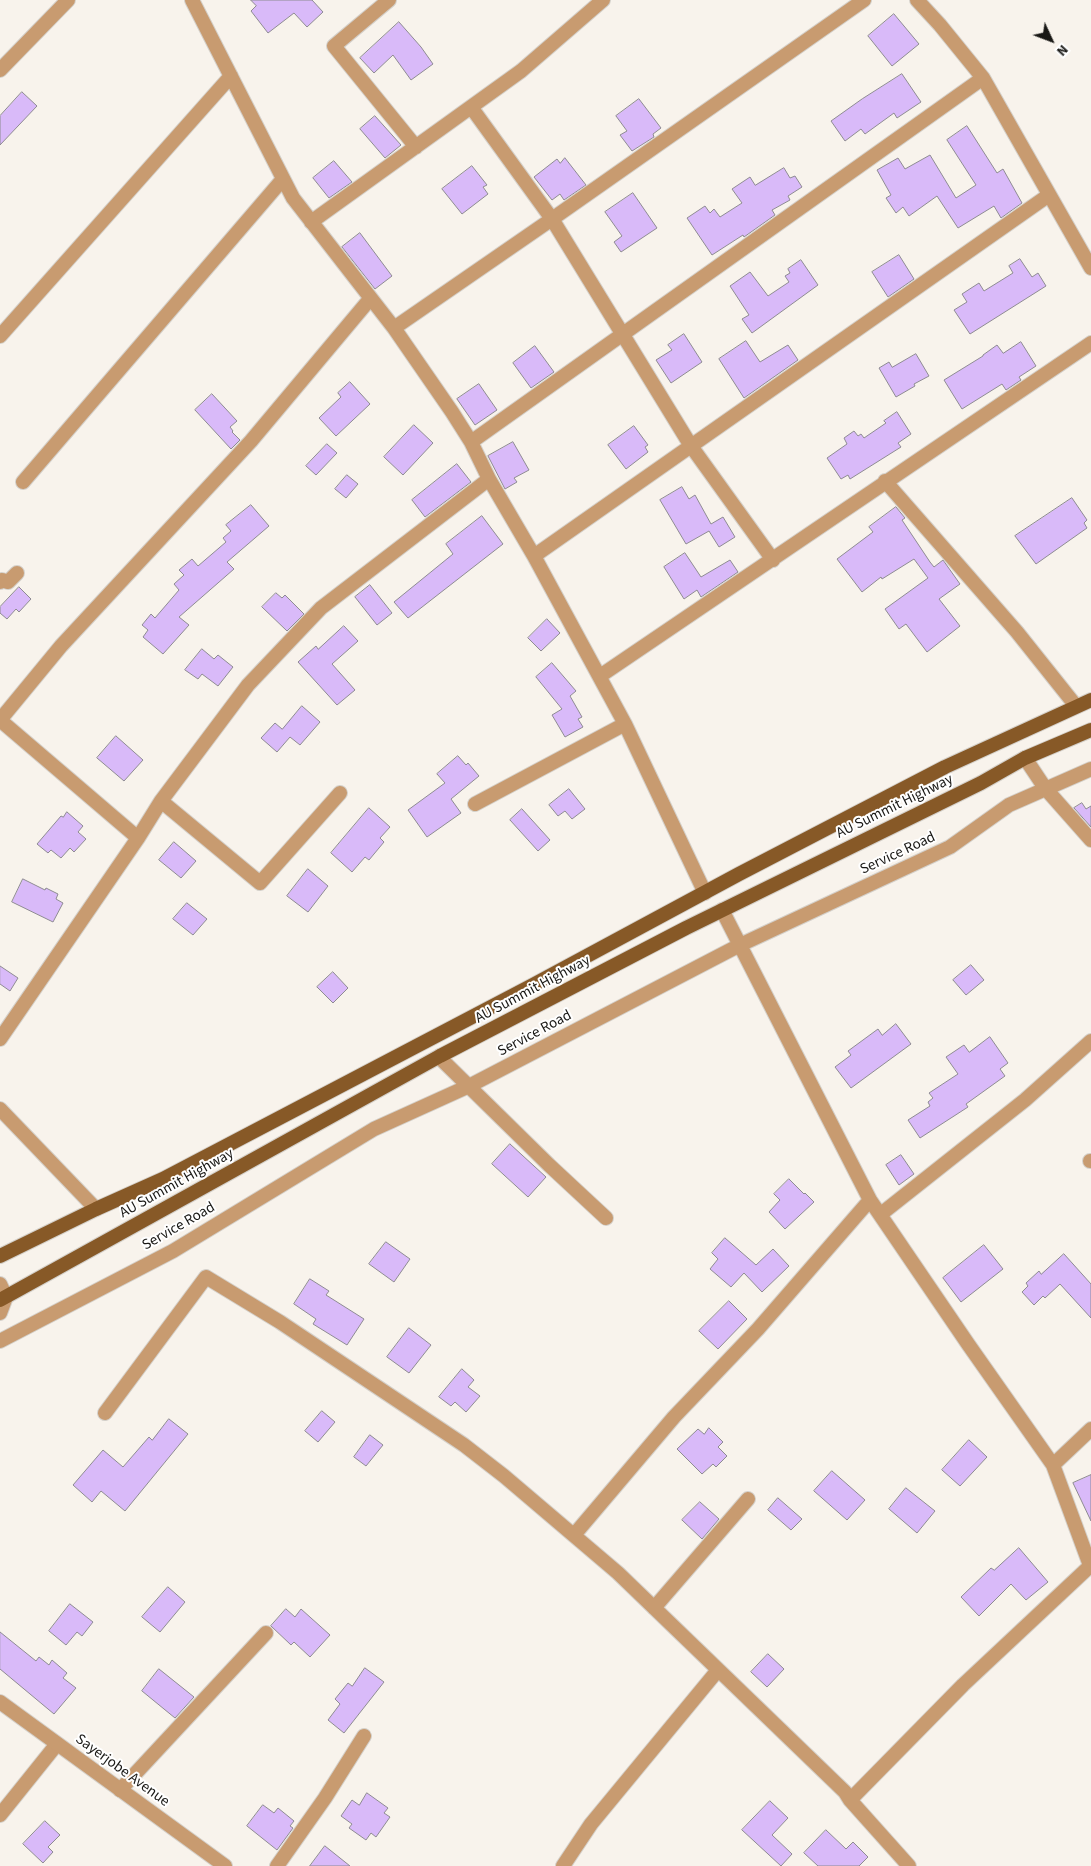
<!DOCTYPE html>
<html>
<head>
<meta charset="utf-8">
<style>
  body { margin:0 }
  #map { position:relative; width:1091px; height:1866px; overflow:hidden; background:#f8f3ec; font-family:"Source Sans 3",sans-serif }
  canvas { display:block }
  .north { position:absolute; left:1026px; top:15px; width:50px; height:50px; -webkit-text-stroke:4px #fff; paint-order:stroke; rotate:133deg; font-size:14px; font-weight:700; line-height:20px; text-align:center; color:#191815 }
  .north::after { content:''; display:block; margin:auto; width:18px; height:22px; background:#191815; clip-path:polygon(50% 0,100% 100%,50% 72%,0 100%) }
</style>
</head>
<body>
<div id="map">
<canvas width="1091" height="1866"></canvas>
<div class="north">N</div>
</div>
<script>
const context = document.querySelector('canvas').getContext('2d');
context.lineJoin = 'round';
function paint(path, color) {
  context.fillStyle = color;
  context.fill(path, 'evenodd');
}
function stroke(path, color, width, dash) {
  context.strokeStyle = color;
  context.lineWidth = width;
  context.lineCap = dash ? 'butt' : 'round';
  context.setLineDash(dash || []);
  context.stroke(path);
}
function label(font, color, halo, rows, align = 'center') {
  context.font = font + ' "Source Sans 3",sans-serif';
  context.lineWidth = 4;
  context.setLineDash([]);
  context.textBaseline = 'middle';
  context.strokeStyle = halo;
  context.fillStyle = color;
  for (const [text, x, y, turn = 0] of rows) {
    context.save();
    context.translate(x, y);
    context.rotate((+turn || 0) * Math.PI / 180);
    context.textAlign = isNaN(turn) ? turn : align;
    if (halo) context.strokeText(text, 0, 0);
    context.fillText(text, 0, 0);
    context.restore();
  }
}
const building = new Path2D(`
  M251,0H312L323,12L307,27L294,13L268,33L251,11L256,6Z
  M894,14L919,44L892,66L868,36Z
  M399,22L421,47L433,64L411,80L393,55L374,73L360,58Z
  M902,74L921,102L897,118L894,113L865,134L861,129L845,141L831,121L862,99Z
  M22,92L37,106L0,145V116Z
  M639,99L661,128L653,134L654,137L632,151L620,135L627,131L616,116Z
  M375,116L401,145L385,158L360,129Z
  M967,126L997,173L1003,169L1022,203L1001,218L994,206L958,228L937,196L909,216L903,207L896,213L886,198L891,195L877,170L898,158L905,169L930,155L956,198L976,185L947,140Z
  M565,158L586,185L564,200L560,194L552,200L534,177L557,159L560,163Z
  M334,161L352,182L329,198L313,178Z
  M472,166L487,185L483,187L488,194L462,214L442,189Z
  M784,168L790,178L795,176L802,187L788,196L790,200L772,210L775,215L744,237L743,235L712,255L687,218L705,206L710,213L714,209L720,217L742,203L732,189L750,177L755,185Z
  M633,193L657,228L621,252L614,242L622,236L605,212Z
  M360,233L392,276L375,289L342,247Z
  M899,255L914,279L888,297L872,272Z
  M1020,259L1032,277L1038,273L1046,286L970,334L954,310L967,302L962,294L979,283L984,291L1013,273L1009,266Z
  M801,260L818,285L752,333L742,319L749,315L730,286L750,272L768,296L789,282L785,276L790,273L788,269Z
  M684,334L702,362L671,383L656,360L672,350L668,345Z
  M746,341L760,362L788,345L798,360L744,398L719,359Z
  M1021,342L1036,366L1019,377L1021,380L1006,390L1002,384L962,409L944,380L983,356V355L997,345L1003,353Z
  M535,346L554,372L531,388L513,363Z
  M916,354L929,376L914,384L915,386L896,397L879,368L889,362L892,367Z
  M350,382L370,404L336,436L319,418L341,397L338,393Z
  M479,384L497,410L475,425L457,399Z
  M212,394L237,421L230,427L233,431L232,432L240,440L231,449L195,410Z
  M897,412L911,434L898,443L901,447L850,479L848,475L841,479L827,458L847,444L844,438L854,431L858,436L861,434L864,438L886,423L884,421Z
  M414,425L433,443L403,475L384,457Z
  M634,426L648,445L645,447L648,452L626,469L608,445Z
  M513,442L529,470L514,478L517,482L505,489L488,456Z
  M327,444L337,453L316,475L306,466Z
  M457,464L471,482L425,517L412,500Z
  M347,475L358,484L346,498L335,489Z
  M682,487L689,499L695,495L711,524L723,517L735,537L719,547L709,531L686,544L660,500Z
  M1072,498L1087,520L1084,523L1087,528L1036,564L1015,536Z
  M251,505L269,526L227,562L234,569L179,617L189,625L163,654L143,637L148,630L142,625L151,614L155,618L179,590L174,584L184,575L179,570L192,559L198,566L226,542L223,538L231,531L226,525Z
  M896,507L905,518L902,520L930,562L934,567L943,560L960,584L939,599L960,626L927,652L906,624L899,629L885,609L928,578L914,559L882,579L881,577L862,592L837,559L873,532L869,527Z
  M482,516L503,544L408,618L394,602L453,554L446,544Z
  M685,553L701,577L730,560L738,572L701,597L697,590L684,599L664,567Z
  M370,585L392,613L377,625L355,597Z
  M19,587L31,599L19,612L16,609L7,619L0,613V607Z
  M276,593L282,598L285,595L304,614L287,631L262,607Z
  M547,619L560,633L541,651L528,638Z
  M344,626L358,641L332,664L355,690L337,705L298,662L316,646L318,649Z
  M202,649L214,659L218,655L233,667L218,686L202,674L198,679L185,670Z
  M552,663L576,691L570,696L582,717L578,719L583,727L565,737L552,715L562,709L536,677Z
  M302,706L320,722L300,745L290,737L277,752L261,738L275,723L282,729Z
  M116,736L143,760L124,781L97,758Z
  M458,756L466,765L468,763L479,776L451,799L461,813L427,837L408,810L445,783L437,774Z
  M569,789L585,809L572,819L565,811L558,816L549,805Z
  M1082,803L1086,809L1091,806V827L1074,808Z
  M369,808L390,827L380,838L384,842L369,860L365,857L352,872L331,853Z
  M522,809L550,840L538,851L510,820Z
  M67,812L83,826L78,832L86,839L74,852L70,848L61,858L51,850L48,853L37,844L61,816L63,817Z
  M174,842L196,861L181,878L159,860Z
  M308,869L328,886L308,912L287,896Z
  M23,879L45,890L46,888L58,894L56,899L63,903L53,922L12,902Z
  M187,903L207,919L193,935L173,919Z
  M971,965L984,980L966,995L953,980Z
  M0,966L18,978L10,991L0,984Z
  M333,972L348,988L333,1003L317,987Z
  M896,1024L911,1044L851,1088L835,1067L851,1055L848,1051L878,1029L882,1035Z
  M990,1037L1008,1063L1000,1069L1005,1076L966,1104L968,1107L920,1138L908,1120L930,1106L928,1102L933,1098L929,1093L958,1074L946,1057L964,1045L969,1052Z
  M510,1144L546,1177L528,1197L492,1164Z
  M901,1155L914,1174L899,1185L886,1165Z
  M789,1179L804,1194L805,1193L814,1202L785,1229L769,1212L780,1200L774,1194Z
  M725,1238L756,1265L773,1249L789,1266L762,1292L744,1273L731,1287L710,1269L718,1259L712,1253Z
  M386,1242L410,1259L394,1282L369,1264Z
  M984,1245L1003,1269L961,1302L943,1278Z
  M1064,1254L1091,1284V1318L1060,1284L1045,1298L1043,1296L1034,1305L1022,1292L1028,1286L1026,1283L1039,1271L1041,1274Z
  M310,1279L329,1291L326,1295L364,1319L347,1345L313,1324L316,1319L294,1304Z
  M729,1301L747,1319L718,1349L699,1331Z
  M409,1328L431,1345L409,1373L387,1357Z
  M462,1369L474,1380L468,1387L480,1396L466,1412L455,1402L451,1406L439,1397Z
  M322,1411L335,1422L318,1442L305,1431Z
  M169,1419L188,1434L125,1511L101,1491L92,1502L73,1485L103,1450L123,1467L149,1437L152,1440Z
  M709,1428L723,1442L718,1447L727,1456L716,1467L713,1464L702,1474L677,1449L698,1429L704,1434Z
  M370,1435L383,1445L366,1466L354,1457Z
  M969,1440L987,1457L960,1486L942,1470Z
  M832,1471L865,1500L847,1520L814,1491Z
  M1091,1475V1521L1073,1483Z
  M906,1488L935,1511L917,1533L889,1509Z
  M778,1498L802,1519L791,1530L768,1510Z
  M700,1502L719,1519L702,1539L682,1520Z
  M1019,1548L1048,1582L1026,1600L1011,1584L979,1616L961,1597L991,1568L994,1570Z
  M168,1587L185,1602L160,1632L142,1617Z
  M70,1604L93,1622L82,1636L77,1632L66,1645L49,1631Z
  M286,1609L295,1617L301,1609L330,1635L310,1657L294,1642L291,1645L271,1626Z
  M0,1632L36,1661L39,1657L49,1665L52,1660L67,1673L63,1678L76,1688L54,1714L0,1669Z
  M768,1654L784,1669L767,1687L751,1672Z
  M365,1668L384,1682L344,1733L328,1720L340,1704L335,1699L348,1683L352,1686Z
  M159,1669L194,1697L175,1718L142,1691Z
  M367,1793L388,1808L384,1813L390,1817L376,1837L371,1833L366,1840L349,1828L352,1824L341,1816L352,1800L359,1805Z
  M770,1801L788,1818L772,1835L792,1854L781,1866L742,1830Z
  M263,1805L274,1813L278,1808L294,1821L290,1826L293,1828L277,1850L247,1826Z
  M45,1821L60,1835L48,1847L53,1852L43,1863L23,1844Z
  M826,1830L846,1849L853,1842L868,1857L859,1866H818L804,1853Z
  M325,1846L350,1866H310Z`);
paint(building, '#d9baf9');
stroke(building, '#8e8b92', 1);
const minor = new Path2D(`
  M192,0L293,198L394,328L452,412L471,442L489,479L534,556L625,724L705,893
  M389,0L334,46L416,147
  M917,0L940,25L983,78L1091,268
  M0,70L68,0
  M471,107L552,219L691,446L773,560
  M311,222L521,71L603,0
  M394,328L552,219L864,0
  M0,336L231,76
  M471,442L983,78
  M885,481L1017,632L1076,706
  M23,482L283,179
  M534,556L1049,195
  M0,582L2,580L8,582L17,573
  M600,676C764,566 927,453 1091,343
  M0,720L61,646L251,441L370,299
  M0,720L138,838
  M1025,758L1045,788L1091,840
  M161,801L260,883L340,793
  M475,804L625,724
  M722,910L870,1200L968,1344L1053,1465L1091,1568
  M0,1039L138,838L161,801L248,685L321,608L489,479
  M440,1056V1058L549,1165L606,1218
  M0,1109L96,1209
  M1090,1161H1091
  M881,1214L1025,1100L1091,1041
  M0,1284L6,1297L0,1313
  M0,1341L173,1251L374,1129L469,1086L740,945L950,847L1009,805L1091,769
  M105,1413L206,1277L280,1322L464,1445L504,1476L618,1573L845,1792L850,1800L909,1866
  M1053,1465L1091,1429
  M574,1535L674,1417L758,1329L870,1200
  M654,1608L748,1499
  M120,1790L266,1633
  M850,1800L963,1685L1090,1566
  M0,1815L57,1744
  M277,1866L325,1798L364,1736
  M563,1866L591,1824L718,1670`);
const tertiary = new Path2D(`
  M0,1702L225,1866`);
const primary = new Path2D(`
  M0,1256L96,1209L163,1179L533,985L739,874L945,767L1091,700
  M0,1300L440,1056L686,928L981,783L1025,758L1091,730`);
stroke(minor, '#d4d0ca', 16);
stroke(tertiary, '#d4d0ca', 16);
stroke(primary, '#d4d0ca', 16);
stroke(minor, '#c89b70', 14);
stroke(tertiary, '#c89b70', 14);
stroke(primary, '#875927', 14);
label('15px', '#191815', '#fff', [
  ["AU Summit Highway",895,807,-26],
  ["Service Road",898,854,-25],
  ["AU Summit Highway",533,990,-28],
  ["Service Road",535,1034,-28],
  ["AU Summit Highway",177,1184,-29],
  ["Service Road",179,1227,-30],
  ["Sayerjobe Avenue",122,1771,36]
]);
</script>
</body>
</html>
